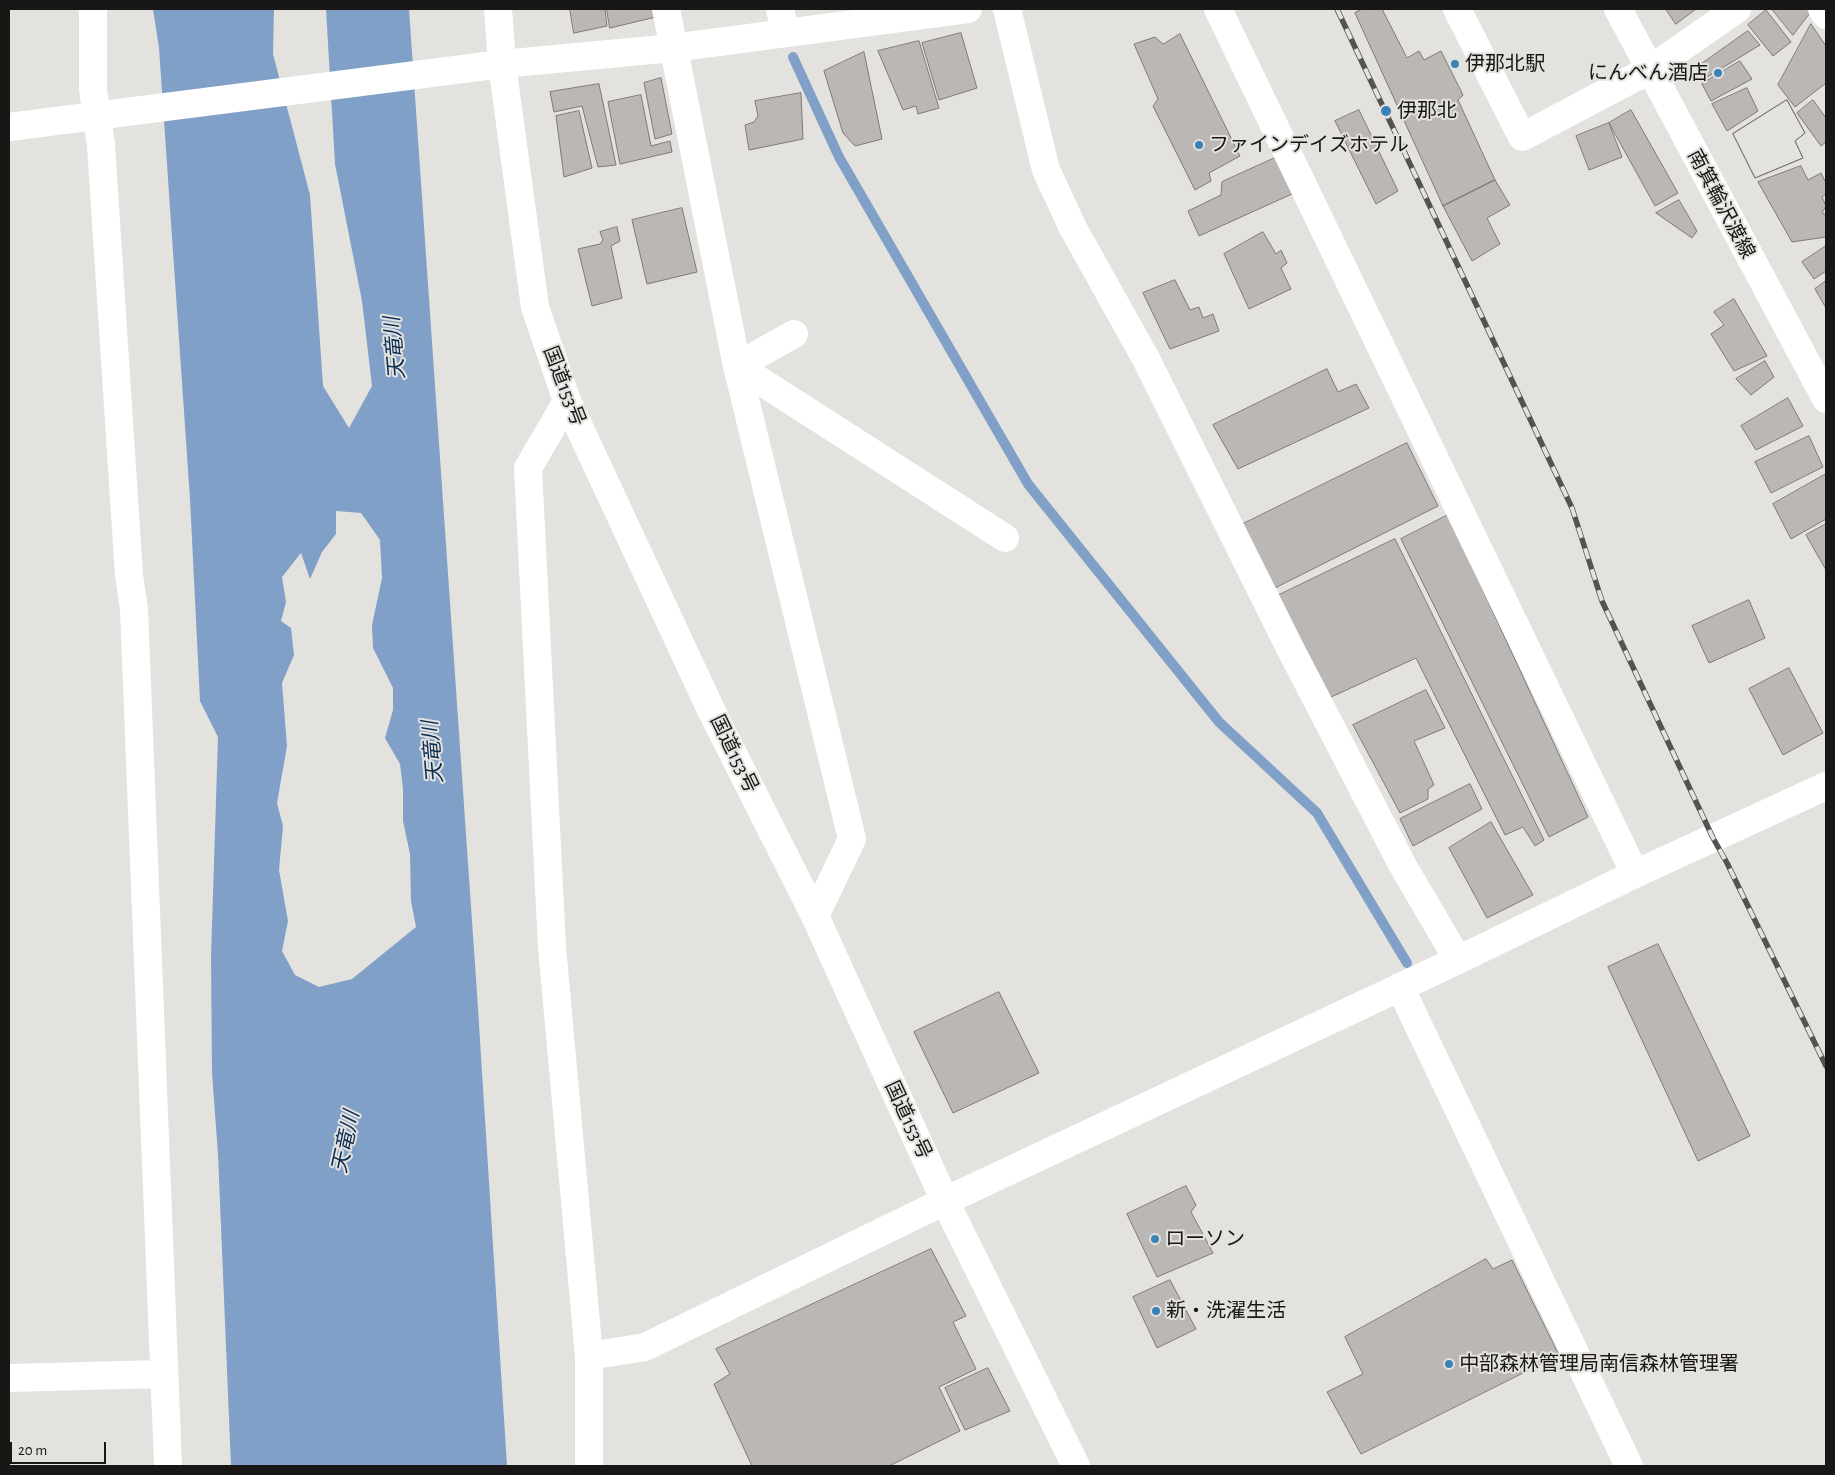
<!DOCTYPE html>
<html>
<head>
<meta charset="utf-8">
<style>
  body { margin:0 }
  #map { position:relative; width:1835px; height:1475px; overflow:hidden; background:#e4e2de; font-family:"Alegreya Sans",sans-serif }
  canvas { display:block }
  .frame { position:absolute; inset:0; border:10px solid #181716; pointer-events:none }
  .scale { position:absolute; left:10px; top:1442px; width:96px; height:22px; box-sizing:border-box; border:2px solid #181716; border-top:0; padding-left:6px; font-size:15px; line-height:18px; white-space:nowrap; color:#181716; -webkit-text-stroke:4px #e4e2de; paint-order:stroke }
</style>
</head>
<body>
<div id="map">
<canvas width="1835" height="1475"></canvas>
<div class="frame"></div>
<div class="scale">20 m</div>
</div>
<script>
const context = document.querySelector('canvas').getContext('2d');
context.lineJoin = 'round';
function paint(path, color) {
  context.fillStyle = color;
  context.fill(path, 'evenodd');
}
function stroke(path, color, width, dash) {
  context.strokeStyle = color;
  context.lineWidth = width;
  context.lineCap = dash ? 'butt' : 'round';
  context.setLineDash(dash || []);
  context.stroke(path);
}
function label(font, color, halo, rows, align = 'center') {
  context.font = font + ' "Alegreya Sans","Noto Sans JP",sans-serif';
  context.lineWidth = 4;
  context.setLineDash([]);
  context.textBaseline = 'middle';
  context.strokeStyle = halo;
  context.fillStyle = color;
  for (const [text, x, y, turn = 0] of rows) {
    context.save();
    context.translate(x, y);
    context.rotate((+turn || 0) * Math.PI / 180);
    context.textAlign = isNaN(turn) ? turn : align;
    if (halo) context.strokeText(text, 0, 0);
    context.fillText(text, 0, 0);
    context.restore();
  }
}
paint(new Path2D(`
  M153,9H274L273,54L310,195L323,386L349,428L372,386L362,301L335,164L326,9H409L477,993L507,1466H231L218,1154L212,1073L211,957L218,737L200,701L190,499L159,48ZM336,511L361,513L380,540L382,578L372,625L373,648L393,688V710L385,738L400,764L403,789V821L410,854L411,901L416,927L352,979L319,987L295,975L282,951L288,921L279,870L283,826L277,803L287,746L282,683L294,655L291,628L281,621L286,602L282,577L301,553L310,579L322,552L336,534Z`), '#80a0c8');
stroke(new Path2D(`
  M793,57L839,157L1028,484L1219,722L1317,813L1407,963`), '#80a0c8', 10);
const building = new Path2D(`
  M570,9H605L607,26L574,33Z
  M607,9H658L660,16L610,28Z
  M1363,9H1382L1407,58L1419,51L1424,60L1441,51L1463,95L1458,100L1495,180L1443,206L1355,13Z
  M1666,9H1696L1676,24Z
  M1772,9H1813L1793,35Z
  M1766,10L1791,42L1773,56L1748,25Z
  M1811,24L1826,46V83L1795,107L1778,85Z
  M1748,31L1760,45L1704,79L1700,65Z
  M961,33L977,88L939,100L922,43Z
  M1180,34L1240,156L1209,173L1211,181L1195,190L1153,106L1158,99L1134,44L1155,37L1163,44Z
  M919,41L939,108L918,114L916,106L903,110L878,51Z
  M864,52L882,139L855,146L843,133L824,71Z
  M1740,61L1752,79L1711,101L1702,84Z
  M661,78L672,134L655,139L644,83Z
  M599,84L616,165L598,167L582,106L554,112L550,92Z
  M1747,88L1758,111L1727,131L1712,104Z
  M801,93L803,139L749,150L745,125L754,122L758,116L755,101Z
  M641,95L651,146L670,141L672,152L620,164L608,102Z
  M1787,100L1805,133L1795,141L1803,158L1755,178L1733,134Z
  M1787,100L1805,133L1795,141L1803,158L1755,178L1733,134Z
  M1813,100L1826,118V142L1821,146L1797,113Z
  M1359,110L1398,191L1376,204L1335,121Z
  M1631,110L1678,193L1655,206L1609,123Z
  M579,111L592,168L564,177L556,116Z
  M1609,123L1622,157L1589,170L1576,136Z
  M1277,157L1292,194L1199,236L1188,211L1221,195L1222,182Z
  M1801,166L1808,180L1821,173L1826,183V194L1822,197L1826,206L1822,213L1826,215V237L1792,242L1758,182Z
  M1495,180L1510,205L1487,218L1500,244L1472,261L1443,206Z
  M1679,200L1697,231L1692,238L1656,213Z
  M682,208L697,272L647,284L632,220Z
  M617,227L620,241L611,246L622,298L592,306L578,249L600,244L603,240L600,232Z
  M1263,232L1276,254L1281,250L1287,263L1281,268L1291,289L1249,309L1224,254Z
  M1826,246V271L1814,279L1802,262Z
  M1175,280L1190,310L1199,307L1203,318L1213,314L1219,331L1170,349L1143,293Z
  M1826,281V308L1815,289Z
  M1734,299L1767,356L1734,371L1711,334L1724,325L1714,312Z
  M1765,361L1774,377L1751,395L1736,379Z
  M1327,369L1338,392L1356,384L1369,408L1238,469L1213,425Z
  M1788,398L1803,426L1756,450L1741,426Z
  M1809,436L1823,467L1771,493L1755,462Z
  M1407,443L1438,506L1271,590L1239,526Z
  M1826,474V519L1791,539L1773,504Z
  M1448,515L1588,817L1549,837L1401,539Z
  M1826,524V570L1806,535Z
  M1395,539L1544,840L1535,846L1523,827L1505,835L1416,658L1329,698L1275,597Z
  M1749,600L1765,638L1709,663L1692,626Z
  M1789,668L1823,733L1783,755L1749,689Z
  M1426,690L1445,728L1414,741L1434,785L1428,789V799L1400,813L1353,725Z
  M1470,784L1482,809L1413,846L1400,819Z
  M1491,822L1533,895L1487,918L1449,848Z
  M1658,944L1750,1136L1698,1161L1608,967Z
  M999,992L1039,1073L953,1113L914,1032Z
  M1186,1186L1196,1205L1191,1212L1213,1253L1157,1277L1127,1214Z
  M931,1249L966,1316L953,1322L976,1369L939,1387L960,1431L889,1466H752L714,1384L730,1374L716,1349Z
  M1486,1259L1493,1269L1512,1260L1559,1355L1361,1454L1327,1392L1363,1374L1345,1337Z
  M1170,1280L1196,1329L1157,1348L1133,1297Z
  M988,1368L1010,1411L965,1430L945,1388Z`);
paint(building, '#bbb7b5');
stroke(building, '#7d7977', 1);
stroke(new Path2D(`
  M93,9V89L101,145L129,575L134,609L168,1466
  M666,9L737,366L852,839L815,916
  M780,9L785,32
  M1007,9L1046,170L1073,228L1146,359L1290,648L1403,866L1458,960
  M1218,9L1635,874
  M1822,9L1826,15
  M1649,70L1737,9
  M794,334L737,366L1005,538
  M567,401L528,468L552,947L589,1356V1466
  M1400,987L1629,1466
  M589,1356L645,1347L945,1201
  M9,1378L163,1374`), '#fff', 28);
stroke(new Path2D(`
  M1457,9L1522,137L1649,70
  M1618,9L1826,399
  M9,127L502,64L673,48L968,9
  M945,1201L1458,960L1635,874L1826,786`), '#fff', 28);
stroke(new Path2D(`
  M498,9L502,64L535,307L567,401L713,714L815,916L945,1201L1076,1466`), '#fff', 28);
const rail = new Path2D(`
  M1337,9L1572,508L1602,601L1713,838L1727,863L1826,1066`);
stroke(rail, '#555352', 5.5);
stroke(rail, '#e4e2de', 4, [11]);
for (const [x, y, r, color] of [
  [1455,64,5,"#3a81b6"],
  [1718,73,5,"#3a81b6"],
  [1386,111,6,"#3a81b6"],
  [1199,145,5,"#3a81b6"],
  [1155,1239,5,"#3a81b6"],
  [1156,1311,5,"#3a81b6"],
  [1449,1364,5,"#3a81b6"]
]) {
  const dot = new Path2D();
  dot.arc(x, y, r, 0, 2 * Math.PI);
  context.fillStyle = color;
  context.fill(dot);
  stroke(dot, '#e4e2de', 2);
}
label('20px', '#181716', '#e4e2de', [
  ["伊那北駅",1465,64],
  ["にんべん酒店",1708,73,"right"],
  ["伊那北",1397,111],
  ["ファインデイズホテル",1209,145],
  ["ローソン",1165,1239],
  ["新・洗濯生活",1166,1311],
  ["中部森林管理局南信森林管理署",1459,1364]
], 'left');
label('20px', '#181716', '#e4e2de', [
  ["南箕輪沢渡線",1721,204,62],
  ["国道153号",564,386,69],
  ["国道153号",734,754,64],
  ["国道153号",908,1120,65]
]);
label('italic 21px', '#0a2d53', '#e4e2de', [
  ["天竜川",395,348,-95],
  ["天竜川",433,752,-95],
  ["天竜川",346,1142,-78]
]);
</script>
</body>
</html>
